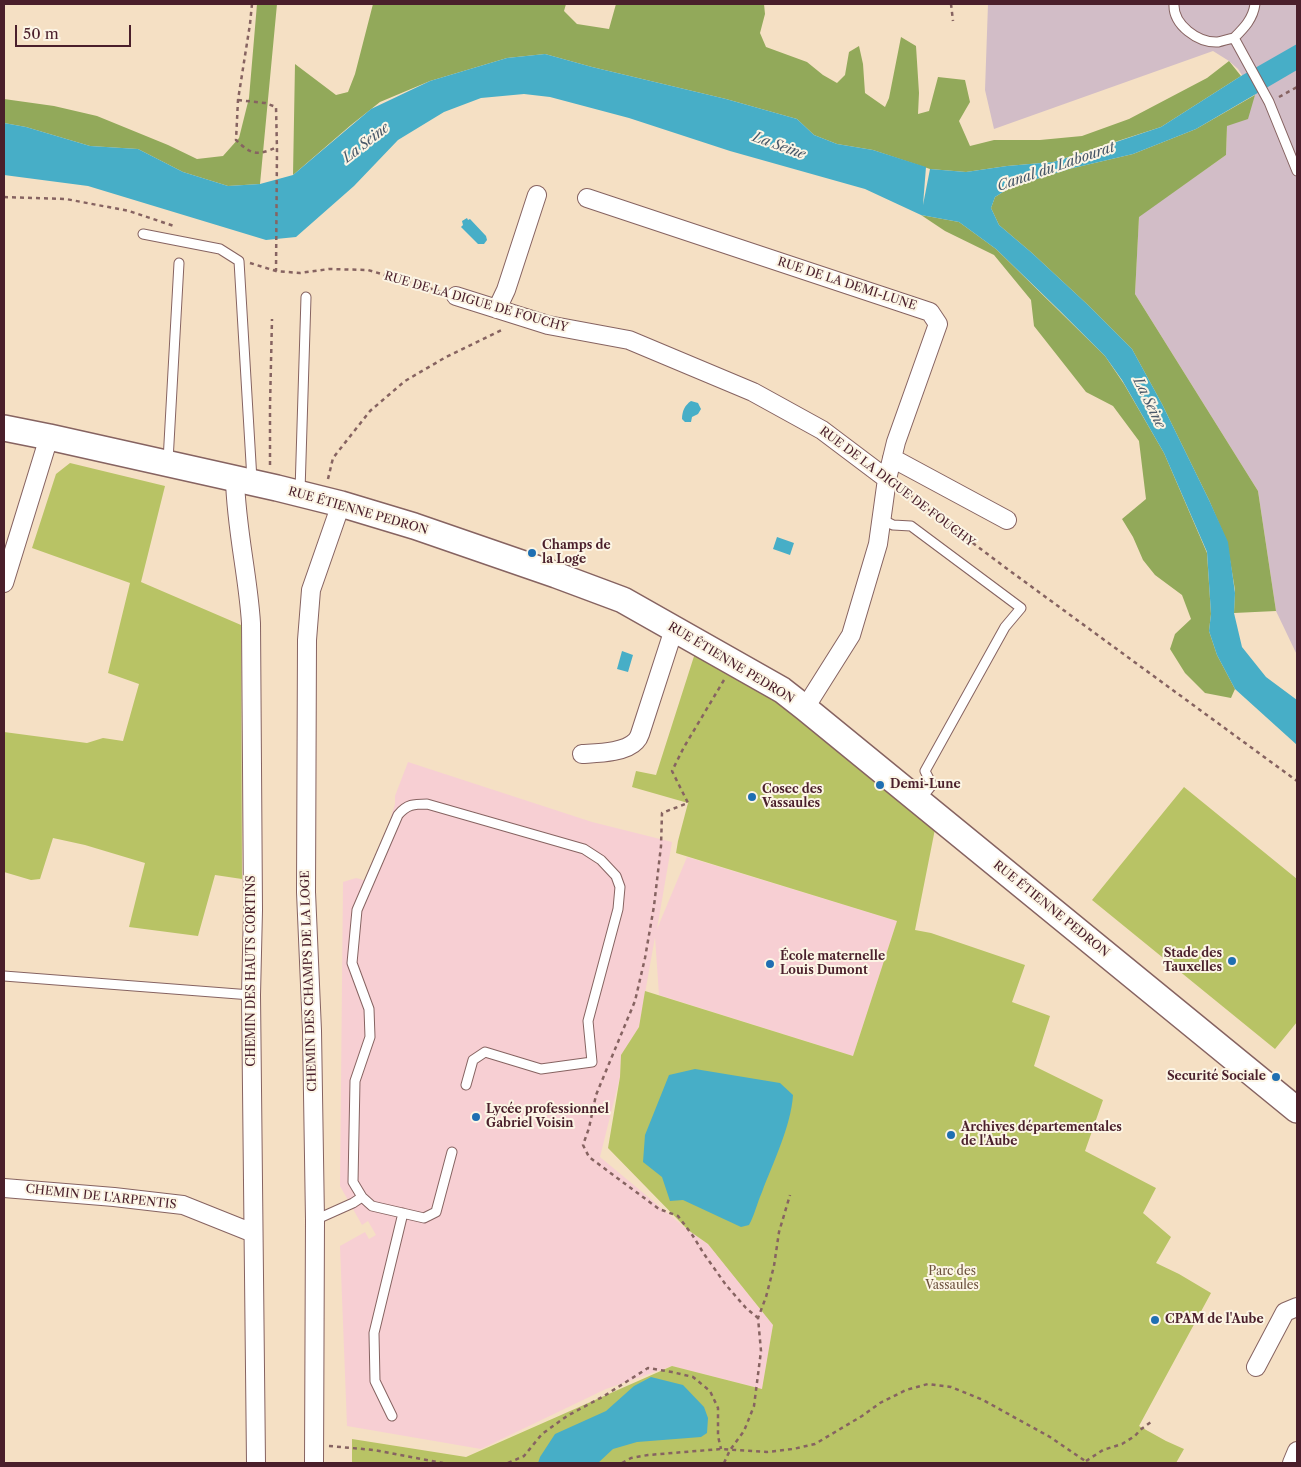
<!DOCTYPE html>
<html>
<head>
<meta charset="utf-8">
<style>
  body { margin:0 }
  #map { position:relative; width:1301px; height:1467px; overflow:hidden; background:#f5e0c4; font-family:"Libre Caslon Text",serif }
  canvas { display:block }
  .frame { position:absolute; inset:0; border:5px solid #4a1f2b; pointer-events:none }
  .scale { position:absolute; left:15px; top:25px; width:116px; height:22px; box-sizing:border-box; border:2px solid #4a1f2b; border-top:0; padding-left:6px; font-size:15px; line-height:18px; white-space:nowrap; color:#4a1f2b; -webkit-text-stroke:4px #fcf5e5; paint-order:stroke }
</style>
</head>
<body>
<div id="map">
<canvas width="1301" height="1467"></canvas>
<div class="frame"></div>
<div class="scale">50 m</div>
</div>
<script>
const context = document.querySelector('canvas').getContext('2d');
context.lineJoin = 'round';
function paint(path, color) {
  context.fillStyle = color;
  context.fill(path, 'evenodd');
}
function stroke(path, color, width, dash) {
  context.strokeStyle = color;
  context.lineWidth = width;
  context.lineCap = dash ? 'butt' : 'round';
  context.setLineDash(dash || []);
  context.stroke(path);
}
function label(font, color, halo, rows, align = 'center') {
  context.font = font + ' "Libre Caslon Text",serif';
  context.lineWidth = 4;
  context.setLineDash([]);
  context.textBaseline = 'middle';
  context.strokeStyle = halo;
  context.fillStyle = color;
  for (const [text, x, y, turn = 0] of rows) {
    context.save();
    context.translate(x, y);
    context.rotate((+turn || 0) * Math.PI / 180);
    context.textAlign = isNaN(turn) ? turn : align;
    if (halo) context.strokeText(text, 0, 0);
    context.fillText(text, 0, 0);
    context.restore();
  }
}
paint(new Path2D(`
  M408,762L592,822L672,842L657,929L687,857L897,921L853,1056L659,995L655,937L639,1027L621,1055L620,1077L600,1157L688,1230L708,1244L773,1325L762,1389L672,1366L606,1389L481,1449L347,1426L340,1246L365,1232L369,1239L376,1235L368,1221L362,1225L340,1186L343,882L356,878L371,882L395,804V796Z`), '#f7cfd3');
paint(new Path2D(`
  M988,4H1297V655L1276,611L1258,491L1135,294L1139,216L1226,155L1227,126L1255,95L1238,69L1229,61L1213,51L994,129L985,90Z`), '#d2bdc7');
paint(new Path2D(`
  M70,463L165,486L141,582L241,625L242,879L215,875L198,936L129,927L145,863L85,845L53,838L40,879L31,880L4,872V732L87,743L103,738L123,741L139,684L108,673L130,583L32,548L56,474Z
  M696,650L820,721L937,819L915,930L931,933L1025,965L1012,1002L1050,1016L1034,1066L1103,1100L1085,1151L1156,1188L1143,1213L1171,1237L1156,1263L1179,1274L1211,1293L1139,1426L1166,1441L1184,1449L1176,1463H352V1439L466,1457L672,1366L762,1389L773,1325L708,1244L688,1230L608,1148L620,1077L621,1055L639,1027L645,991L853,1056L897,921L676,853L678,841L688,803L632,787L636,771L656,775Z
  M1184,787L1297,879V1022L1275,1049L1092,900Z`), '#b8c365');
paint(new Path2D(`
  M257,4H277L260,184L228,186L183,172L138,149L90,146L26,127L4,123V99L54,106L97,116L168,145L197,159L223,156L239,138L249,98Z
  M373,4H566L564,11L577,24L609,29L616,4H764L765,14L760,33L766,47L807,62L823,75L837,83L845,75L849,52L859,46L863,64L865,93L885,107L889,98L901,37L916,46L919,93L918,114L929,111L938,77L965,80L970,102L959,121L970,146L994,140H1040L1082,136L1129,119L1207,78L1229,61L1241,76L1161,127L1053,162L1007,166L966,172L930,169L873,150L837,144L814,135L797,119L726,99L592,67L545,54L507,58L430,81L380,102L351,125L293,175L295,64L336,95L348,92L355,74Z
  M1255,95L1248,119L1227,126L1226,155L1139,217L1135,294L1258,491L1276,611L1234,613L1235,590L1227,542L1209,500L1162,404L1132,349L1088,305L1032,253L999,225L991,208L995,197L1011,187L1069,169L1133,154L1196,129Z
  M921,215L959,222L996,249L1105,356L1124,384L1164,453L1207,553L1211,614L1209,631L1217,655L1235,689L1231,698L1205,693L1185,673L1170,649L1175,634L1191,619L1182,595L1155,575L1143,560L1133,537L1122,519L1146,499L1139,441L1113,406L1086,392L1034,326L1031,300L994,255L945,231Z`), '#92a95a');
paint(new Path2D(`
  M1297,44V70L1196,129L1133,154L1069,169L1011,187L995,197L991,208L999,225L1032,253L1088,305L1132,349L1162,404L1209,500L1228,542L1235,593L1234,613L1242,647L1266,677L1297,700V745L1235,689L1217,655L1209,631L1211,614L1207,552L1164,453L1122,380L1105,356L1059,310L996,249L959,222L921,215L865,189L730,151L629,118L550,97L524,94L481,98L444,112L398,140L354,186L296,237L266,240L88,186L4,175V123L26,127L90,146L138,149L183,172L228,186L260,184L293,175L371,109L430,81L507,58L545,54L592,67L726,99L797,119L814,135L837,144L873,150L926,167L923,205L930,169L966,172L1007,166L1053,162L1101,147L1161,127L1241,76Z
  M467,218L468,220L470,219L486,236L487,240L484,244H478L461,227L463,225L462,221Z
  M691,401L698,403L701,409L698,414L692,417L691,422H685L682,419C682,411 685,405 691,401Z
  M777,537L794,543L790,555L773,549Z
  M622,651L633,655L628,672L617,669Z
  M695,1069L780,1083L793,1095C791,1126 773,1163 762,1192C757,1203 755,1214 749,1225L741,1227L683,1200L670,1201L662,1177L643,1162L645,1135L669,1075Z
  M651,1377L683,1385L704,1407L708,1418L707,1433L701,1437L637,1442L613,1449L598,1463H538L540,1457L555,1434L606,1411L634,1386Z`), '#47aec7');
const lane = new Path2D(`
  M1174,4C1173,25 1198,43 1218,42C1223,41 1228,39 1234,38
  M1255,4C1253,19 1244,28 1234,38L1269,102L1297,171
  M143,234L220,249L239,261L252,480
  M168,461L179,263
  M300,491L306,297
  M881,519L893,525L911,526L1021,608L1005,627L925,771L932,785L920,800
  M4,976L251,995
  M362,1197L372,1206L424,1218L436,1212L452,1152
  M315,1220L353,1203L362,1197L353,1182L355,1081L370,1037L369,1009L352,963L357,910L398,815C407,804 414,804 427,804L584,849L601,860L616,876L620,887L618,909L588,1021L592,1062L541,1069L485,1052L473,1060L466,1085
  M392,1416L375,1381L374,1333L403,1213`);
const street = new Path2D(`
  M587,198L930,312L938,324L896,442L887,479L878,544L851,635L805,708
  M456,296L548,325L629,340L753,392L822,430L887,479
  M497,309L506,290L537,195
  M892,458L1007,520
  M235,479C236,528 248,575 251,623L253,910L251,995L256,1463
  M4,583L49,437
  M582,754C597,753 625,753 636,741C638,739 639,737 640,734L674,629
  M4,1188L114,1197L183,1205L253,1233
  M1256,1367L1285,1312L1297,1307
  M314,1463L315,1220L312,1031L306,892L307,640L311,590L341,504
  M1292,1463L1297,1451`);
const secondary = new Path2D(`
  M4,428L49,437L277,488L341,504L414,526L556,575L623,600L782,690L805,708L1297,1110`);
stroke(lane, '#866361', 11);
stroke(street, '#866361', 20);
stroke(secondary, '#866361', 28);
stroke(new Path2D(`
  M252,4L250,24L238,100L236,140C251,155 258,156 277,147
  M951,4L953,21
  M1279,97L1297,87
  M238,100L265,103L276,107L277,150L276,271
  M4,197L66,199L129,211L174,226
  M250,263L276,271L300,273L329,269L368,270L442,292
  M270,465V406L272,319
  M328,479L333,458L370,411L405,381L446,357L504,329
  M903,489L925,507L1006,568L1297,781
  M724,680L684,747L672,771L688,803L662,813L661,846L654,906L645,958L635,1001L596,1095L589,1128L583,1145L589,1157L659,1209L678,1216L693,1236L704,1254L726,1285L746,1308L758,1318
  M329,1446L374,1450L443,1463
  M1086,1461L1103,1450L1122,1444L1135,1436L1140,1430L1151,1422
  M508,1463L524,1456L542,1434L567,1416L604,1396L648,1368L672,1372L693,1377L710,1391L718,1408V1436L721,1449
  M622,1463L631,1458L648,1455L721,1449L767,1452L793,1449L815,1444L862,1416L880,1403L906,1390L928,1384L951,1387L983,1400L1050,1437L1088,1463
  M724,1463L730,1450L744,1431L754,1406L761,1351L758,1318L766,1297L774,1266L779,1232L790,1195`), '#866361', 2.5, [4, 4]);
stroke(lane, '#fff', 9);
stroke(street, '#fff', 18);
stroke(secondary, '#fff', 25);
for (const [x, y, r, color] of [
  [532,553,5,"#1f6fb2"],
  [880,785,5,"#1f6fb2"],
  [752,797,5,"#1f6fb2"],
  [1232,961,5,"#1f6fb2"],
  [770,964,5,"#1f6fb2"],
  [1276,1077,5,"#1f6fb2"],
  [476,1117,5,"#1f6fb2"],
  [951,1135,5,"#1f6fb2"],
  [1155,1320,5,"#1f6fb2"]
]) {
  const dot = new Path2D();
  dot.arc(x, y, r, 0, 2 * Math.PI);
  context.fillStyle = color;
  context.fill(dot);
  stroke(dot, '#fcf5e5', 2);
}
label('12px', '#4a1f2b', '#fcf5e5', [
  ["RUE DE LA DEMI-LUNE",847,284,18],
  ["RUE DE LA DIGUE DE FOUCHY",476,302,16],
  ["RUE DE LA DIGUE DE FOUCHY",897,487,37],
  ["RUE ÉTIENNE PEDRON",358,511,16],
  ["RUE ÉTIENNE PEDRON",731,663,31],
  ["RUE ÉTIENNE PEDRON",1051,909,39],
  ["CHEMIN DES HAUTS CORTINS",252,971,-90],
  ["CHEMIN DES CHAMPS DE LA LOGE",309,981,-92],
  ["CHEMIN DE L'ARPENTIS",101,1197,6]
]);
label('bold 12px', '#4a1f2b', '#fcf5e5', [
  ["Champs de",542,546],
  ["la Loge",542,560],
  ["Demi-Lune",890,785],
  ["Cosec des",762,790],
  ["Vassaules",762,804],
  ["Stade des",1222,954,"right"],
  ["Tauxelles",1222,968,"right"],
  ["École maternelle",780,957],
  ["Louis Dumont",780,971],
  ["Securité Sociale",1266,1077,"right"],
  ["Lycée professionnel",486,1110],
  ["Gabriel Voisin",486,1124],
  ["Archives départementales",961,1128],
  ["de l'Aube",961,1142],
  ["CPAM de l'Aube",1165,1320]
], 'left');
label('12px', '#6b503c', '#fcf5e5', [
  ["Parc des",952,1272],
  ["Vassaules",952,1286]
]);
label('italic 14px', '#495869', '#fcf5e5', [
  ["La Seine",366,143,-38],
  ["La Seine",779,146,20],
  ["Canal du Labourat",1056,167,-19],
  ["La Seine",1149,403,64]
]);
</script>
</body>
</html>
